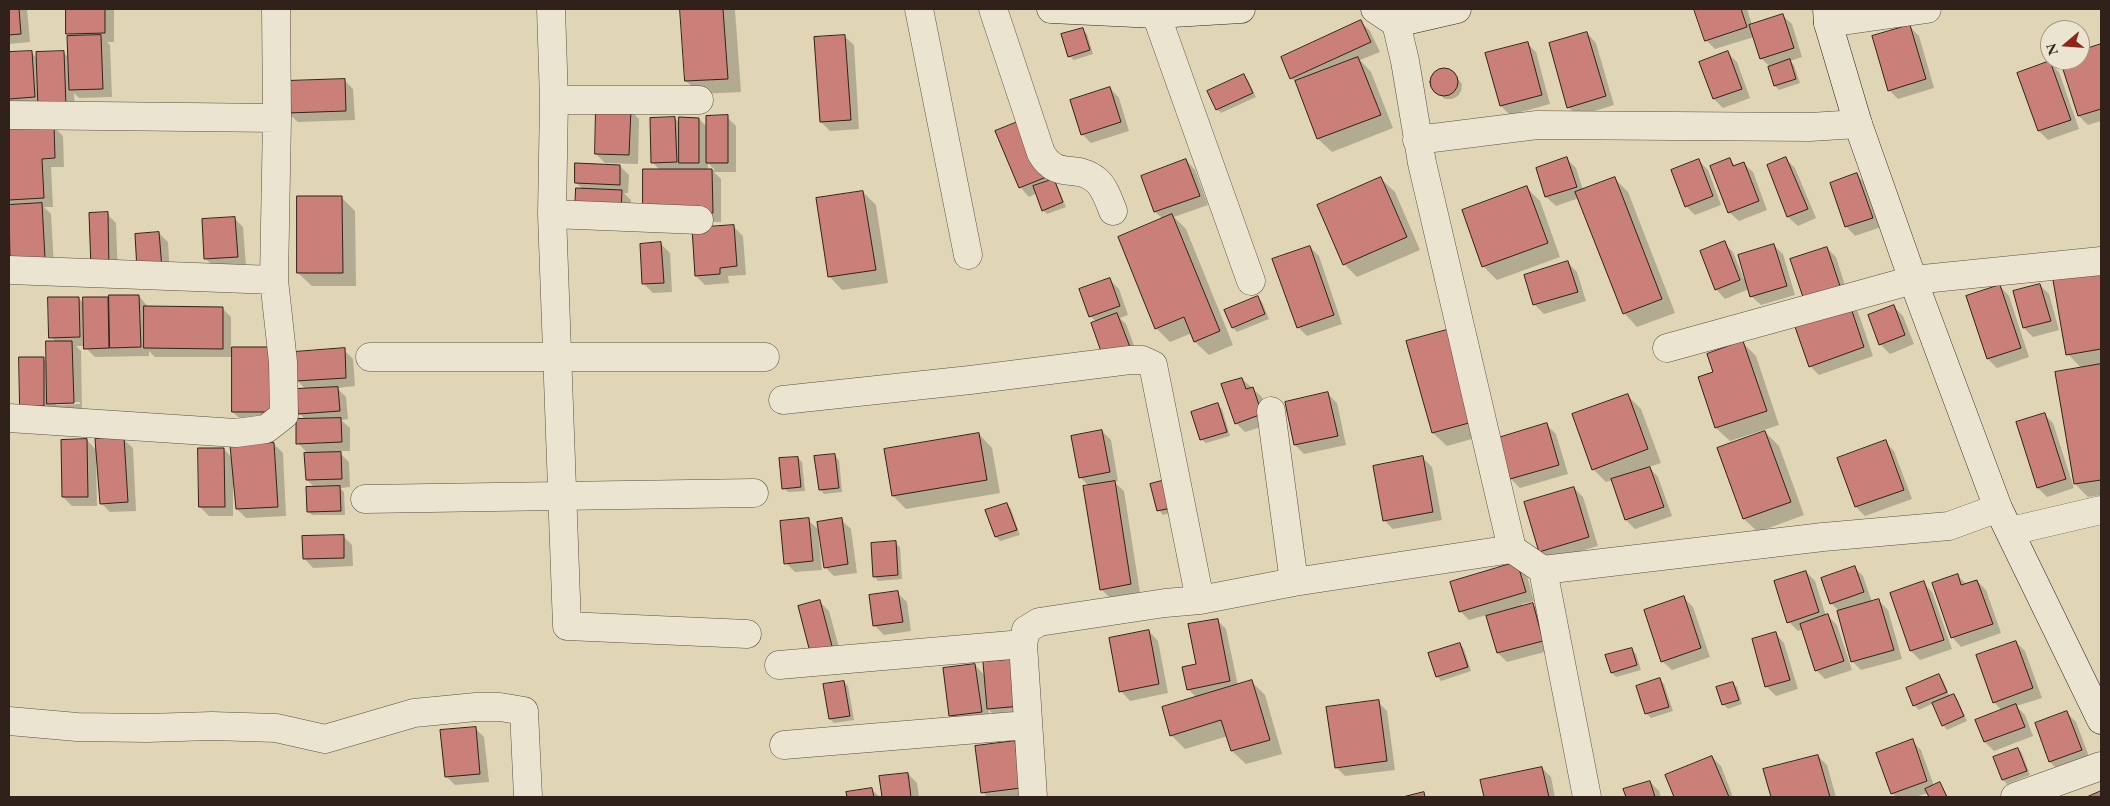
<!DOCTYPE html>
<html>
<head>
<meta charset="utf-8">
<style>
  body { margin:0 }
  #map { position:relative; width:2110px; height:806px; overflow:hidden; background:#e0d6b6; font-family:"EB Garamond",serif }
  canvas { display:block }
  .frame { position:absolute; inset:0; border:10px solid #31211b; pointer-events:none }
  .north { position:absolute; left:2040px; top:20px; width:50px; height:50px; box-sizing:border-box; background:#ebe4d0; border:1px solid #a19688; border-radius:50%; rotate:252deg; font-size:14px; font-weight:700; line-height:20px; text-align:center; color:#31211b }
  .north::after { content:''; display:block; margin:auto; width:18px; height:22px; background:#8f2418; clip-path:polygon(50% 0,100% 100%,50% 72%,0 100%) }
</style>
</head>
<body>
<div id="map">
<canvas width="2110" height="806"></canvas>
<div class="frame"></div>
<div class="north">N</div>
</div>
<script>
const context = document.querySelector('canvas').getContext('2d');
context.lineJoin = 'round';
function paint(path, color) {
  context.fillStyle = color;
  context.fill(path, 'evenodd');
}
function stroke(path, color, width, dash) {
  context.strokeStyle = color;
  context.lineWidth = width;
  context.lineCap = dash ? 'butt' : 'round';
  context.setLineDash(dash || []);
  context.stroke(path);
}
paint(new Path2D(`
  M9,9H27L30,42L9,44Z
  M67,9H114V42H107L110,45L112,97L79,98L74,93L75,115L16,108L9,100V54L31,52L38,59L64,53L69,58L71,37L68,33Z
  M681,9L735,10L741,92L700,94L686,81Z
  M1696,9H1747L1752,25L1782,15L1792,24L1802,57L1790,61L1794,65L1800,83L1779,90L1775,86L1769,66L1761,58L1754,37L1715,49L1706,40Z
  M1361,22L1370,31L1380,52L1360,60L1371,72L1393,128L1332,152L1318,139L1298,84L1291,78Z
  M1910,27L1919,36L1934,88L1898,99L1889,90Z
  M1082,29L1087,34L1093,54L1074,60L1069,56Z
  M1587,33L1596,43L1614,105L1578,116L1568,107Z
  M844,36L854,45L859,129L830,131L821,122Z
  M1527,43L1536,52L1550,104L1510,115L1501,106Z
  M2101,45V121L2088,125L2079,116L2061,60H2080V52Z
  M1728,53L1737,62L1750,98L1723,108L1714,99L1701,63Z
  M2050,63L2059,72L2079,129L2048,140L2039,131Z
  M1442,69L1448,70L1454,74L1462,84L1461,91L1458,96L1452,99H1445L1440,95L1432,84V78L1436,73Z
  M1244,76L1248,80L1256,97L1221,113L1217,109Z
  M344,80L353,89L355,120L298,122L288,113Z
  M1110,88L1119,98L1129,131L1091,143L1082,134Z
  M630,110L639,119L638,164L605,163L596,154Z
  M727,117L736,126V172H714L721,179V222H654L660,170L652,162L675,118L681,125L699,119L707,127ZM708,163L715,170H708Z
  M54,127L63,136L64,167H51L53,207H44L51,214L54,267L11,260L9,224V207L13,206L9,202V129Z
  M1034,129L1066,207L1047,214L1043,210L1037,193L1029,197L1020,187Z
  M1567,159L1576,168L1583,190L1614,178L1628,192L1675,313L1637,327L1624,313L1579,198L1556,206L1546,197L1537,169Z
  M1786,159L1795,168L1816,218L1798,226L1788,217L1768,166Z
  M1186,160L1195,170L1208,205L1174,217L1186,229L1233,345L1209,355L1195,342L1192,333L1170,342L1156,328L1163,219L1155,212L1143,177Z
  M1730,160L1736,166L1743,163L1753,172L1767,210L1739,221L1729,212Z
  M1699,161L1708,170L1721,205L1695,215L1686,206Z
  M620,166L629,175L628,193H624L631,200L630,221L583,189L576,183Z
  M1857,175L1866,184L1881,227L1855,236L1846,226Z
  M1381,179L1395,192L1420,250L1357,277L1344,264Z
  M1527,188L1540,201L1560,257L1497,280L1483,266Z
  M863,192L876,205L888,283L842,290L829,276Z
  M342,198L355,211L356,286H312L298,273Z
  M107,214L116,223L118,277H101Z
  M234,218L243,227L246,266L215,268L206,259Z
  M734,227L743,236L746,275L728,276L729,283L705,285L696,276Z
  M159,233L168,242L170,277L148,279Z
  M1724,243L1733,252L1744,279L1773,245L1783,254L1795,295L1761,305L1751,296L1749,289L1725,299L1716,289Z
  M661,244L670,253L672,292L653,293L644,284Z
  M1310,247L1319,256L1342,324L1307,336L1298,327Z
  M1827,248L1836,257L1849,298L1815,309Z
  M1568,263L1577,272L1586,301L1544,314L1535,305L1526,275Z
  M2101,273V495L2088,497L2075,484L2082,369L2068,354Z
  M1110,280L1119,289L1128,315L1120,318L1126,324L1138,356L1090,316Z
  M2040,285L2049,294L2059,330L2033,337L2024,328L2015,292Z
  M2000,286L2009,296L2029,357L1997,368L1988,359Z
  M139,296L148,307L222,308L231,317V348L274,349L283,421H242L233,412V357H155L149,351V356L95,357L86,348V346H76L81,351L82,412L31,415L43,358L47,363L56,342L51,337L78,298L85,304L84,299ZM56,402H80V404L56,405Z
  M1258,297L1262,302L1269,319L1237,332L1233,328Z
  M1848,303L1858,312L1873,356L1819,375L1810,366Z
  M1894,307L1903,316L1914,344L1890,354L1880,344L1869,316Z
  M1408,342L1493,433L1447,446L1433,433Z
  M1743,343L1756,356L1779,425L1730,441L1716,428L1699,377L1714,373Z
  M344,350L353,359L355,386L337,388L346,397L348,419L341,420L350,428V451H338L349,462L350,487L340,488L344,492L345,515H312L308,511L315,488L307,480L309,455L298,443L306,420L299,413L306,390L297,380Z
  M1242,379L1262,397L1271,424L1245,432L1236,423Z
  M1328,394L1337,403L1346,445L1304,454L1295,445Z
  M1628,396L1641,409L1661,463L1649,467L1658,477L1672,516L1635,529L1626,520L1613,480L1606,482L1593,469Z
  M1217,405L1222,409L1230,436L1206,443L1201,439Z
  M2044,414L2053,423L2074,488L2047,497L2038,488Z
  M1547,425L1556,434L1568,474L1520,488L1511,479Z
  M1102,431L1111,440L1118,481L1114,482L1124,491L1140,593L1110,598L1101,589L1089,486L1080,477Z
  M1765,432L1779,446L1804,515L1758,532L1744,519L1719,449Z
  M979,434L992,448L1000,493L906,509L893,496Z
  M123,439L133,448L136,511L110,512L101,503L98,461H96L97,506H72L63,497L87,440L97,451Z
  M1885,442L1894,451L1912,499L1865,516L1856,507Z
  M274,444L283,453L286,516L246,518L237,509L235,486H233V516H209L200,507L224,449L232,458Z
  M834,455L839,460L842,492L824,494L820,489Z
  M798,458L802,462L805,491L788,492L784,488Z
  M1423,458L1432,467L1442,520L1393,529L1384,520Z
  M1152,484L1179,511L1163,515L1159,510Z
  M1574,488L1583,497L1598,546L1549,560L1540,551Z
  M1007,505L1011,509L1020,535L1000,541L996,537Z
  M808,520L820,531L841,520L851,529L857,573L834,576L825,567L820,533L818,534L822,570L795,572L786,563Z
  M343,536L352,545L353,566L313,568L304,558Z
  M895,543L900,547L902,579L878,581L874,576Z
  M1517,563L1526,572L1534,601L1522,604V607L1532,604L1542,613L1552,650L1507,662L1498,653L1487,615L1469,620L1460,611Z
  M1854,567L1863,576L1872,602L1879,601L1888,610L1902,659L1861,670L1852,661L1840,612L1831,603Z
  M1806,572L1815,581L1826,616H1828L1837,625L1852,670L1825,679L1816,670L1803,629L1798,631L1789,622Z
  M1957,575L1966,584L1977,581L1986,590L2001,633L1961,647L1952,637Z
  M1923,583L1932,592L1952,649L1920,660L1911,651L1891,593Z
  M897,593L907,602L911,631L884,635L875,626Z
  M1684,598L1693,607L1710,657L1672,670L1662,661Z
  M820,602L829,611L841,655L821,661Z
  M1217,620L1226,629L1238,686L1252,682L1265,695L1282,754L1246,764L1232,751L1228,736L1185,749L1171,735L1197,698L1188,689Z
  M1149,631L1158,641L1168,693L1130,701L1121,691Z
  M1775,633L1784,643L1798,689L1776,696L1767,687Z
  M2016,642L2025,651L2042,698L2016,706L2025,715L2033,736L1994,751L1985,742L2002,711L1994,702Z
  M1460,644L1464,649L1471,671L1441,681L1437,676Z
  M1631,649L1636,654L1641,670L1616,677L1612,673L1607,656Z
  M975,665L985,676L1030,715L997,718L988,709L990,720L959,725L950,716Z
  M1939,675L1943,680L1950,697L1954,695L1958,700L1967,721L1947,730L1943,725L1934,703L1919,710L1914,705Z
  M1660,680L1664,684L1673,711L1651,718L1646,713Z
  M844,682L848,686L854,720L834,723L830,719Z
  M1732,683L1737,687L1742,704L1728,709L1724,705L1718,688Z
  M1378,702L1387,711L1395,770L1345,776L1336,767Z
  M2067,713L2076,722L2090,759L2059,771L2050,762Z
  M475,728L484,737L489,782L455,785L446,776Z
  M1912,741L1921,750L1934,786L1940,784L1948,797H1930L1928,793L1915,797H1896L1892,793Z
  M1015,742L1024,751L1026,797H987L983,792Z
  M2018,749L2022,753L2030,775L2007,784L2003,780L1995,758Z
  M1818,756L1827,765L1836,797H1772L1764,770Z
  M1712,757L1721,766L1733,797H1675L1666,776Z
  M1542,768L1551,777L1555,797H1485L1481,780Z
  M908,774L917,783L919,797H883L881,777Z
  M1650,782L1659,791L1661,797H1627L1625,790Z
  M872,790L880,797H848V793Z`), '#0003');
const building = new Path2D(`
  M9,9H19L21,34L9,35Z
  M66,9H105V33L66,34Z
  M680,9H723L728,79L685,81Z
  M1694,9H1741L1747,27L1705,41Z
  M1783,14L1794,48L1760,59L1749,25Z
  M1361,20L1371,42L1290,79L1281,57Z
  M1910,25L1926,79L1888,91L1872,36Z
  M1083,28L1090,50L1068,57L1061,34Z
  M1587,32L1606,96L1567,108L1549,43Z
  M101,35L103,89L69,90L67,36Z
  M845,35L851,120L820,122L814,37Z
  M1528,42L1542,95L1500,106L1485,53Z
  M2101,44V109L2078,116L2060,60H2080V51Z
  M32,51L35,97L9,99V52Z
  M64,51L66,106L38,107L36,52Z
  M1728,51L1742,89L1713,99L1699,62Z
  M1358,57L1381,115L1317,139L1295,81Z
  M1790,59L1796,79L1774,86L1768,67Z
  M2050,61L2071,120L2038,131L2017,73Z
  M1430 82a14 14 0 1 1 28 0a14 14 0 1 1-28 0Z
  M1244,74L1253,93L1216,110L1207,91Z
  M345,79L346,111L287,113L286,81Z
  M1110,87L1121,122L1081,135L1070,100Z
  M596,107L631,109L629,155L595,154Z
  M728,115V163H706V116Z
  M675,117L677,162L651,163L650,118Z
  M679,117L699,118V163H679Z
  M1025,119L1049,176L1019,188L995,131Z
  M54,126L55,158L42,159L44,198L9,200V128Z
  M1567,157L1577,187L1545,197L1536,168Z
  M1786,157L1808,209L1787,217L1767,165Z
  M1730,158L1733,166L1744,162L1759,201L1728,213L1710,166Z
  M1186,159L1200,196L1154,212L1141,176Z
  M1699,159L1713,196L1685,207L1671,170Z
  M575,163L620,165V185L575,183Z
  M643,169H712L713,213H643Z
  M1857,173L1873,218L1845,227L1830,183Z
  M1381,177L1407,237L1343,265L1317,205Z
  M1615,177L1662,299L1623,314L1575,192Z
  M1054,179L1063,202L1042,211L1033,186Z
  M1527,186L1548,243L1482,267L1462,210Z
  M576,188L622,190L621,213L575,211Z
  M863,191L876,270L828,277L816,198Z
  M297,196H342L343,273H297Z
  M42,203L45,258L10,260L9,205Z
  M108,212L109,268H91L89,213Z
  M1172,214L1220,331L1194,342L1184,317L1155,329L1118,237Z
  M235,217L238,257L204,259L202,219Z
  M734,225L737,266L720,268V274L695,276L692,228Z
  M159,232L162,268L137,270L135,234Z
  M1725,241L1740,280L1715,290L1700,251Z
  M661,242L664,283L642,284L640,244Z
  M1774,244L1787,286L1750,297L1738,255Z
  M1310,246L1334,315L1297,328L1272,259Z
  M1827,247L1841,289L1804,300L1790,259Z
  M1568,261L1578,292L1533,305L1524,275Z
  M2101,271V349L2066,355L2053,280Z
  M1110,278L1120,306L1089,317L1079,289Z
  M2040,284L2051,321L2023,328L2013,291Z
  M2000,285L2021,348L1987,359L1966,296Z
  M109,295H139L141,347L110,348Z
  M1258,296L1265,314L1232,328L1224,310Z
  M48,297H79L80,337L49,338Z
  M83,297H108L109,348L84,349Z
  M1849,302L1864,347L1809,367L1793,321Z
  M1894,305L1905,335L1879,345L1868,315Z
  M144,306L223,307V349L144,348Z
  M1117,313L1130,347L1103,357L1091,323Z
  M1454,328L1480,420L1432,433L1406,341Z
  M46,341H72L74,403L47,404Z
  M1743,341L1767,411L1715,428L1698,377L1713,372L1707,354Z
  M232,347H275L274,412H232Z
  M345,348L346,378L296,381L294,352Z
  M19,357H44V406H20Z
  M2101,364V480L2074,484L2055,372Z
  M1242,378L1246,389L1253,387L1262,414L1235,424L1221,384Z
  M338,387L340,411L298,414L296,389Z
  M1328,392L1338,436L1294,445L1285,402Z
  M1628,394L1648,449L1592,470L1572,414Z
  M1218,403L1227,432L1200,440L1191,412Z
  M2045,413L2066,479L2037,488L2016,422Z
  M341,418L342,442L296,444V419Z
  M1547,423L1559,465L1510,479L1498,438Z
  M1102,430L1110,472L1079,478L1071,436Z
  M1765,431L1791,502L1743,519L1717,448Z
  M979,433L987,480L892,496L884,449Z
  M124,437L128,502L100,504L95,439Z
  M87,439L88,497H62L61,440Z
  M1886,440L1904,490L1855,507L1837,458Z
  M274,443L278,507L236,509L230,445Z
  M198,448H224L225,507H199Z
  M341,452L342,479L306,480L304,453Z
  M835,454L839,488L819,490L814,456Z
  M1423,456L1433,512L1383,521L1373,466Z
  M798,457L801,487L782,489L779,458Z
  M1650,467L1664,507L1625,520L1611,479Z
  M1169,479L1176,507L1157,511L1150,484Z
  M1115,481L1131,584L1100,590L1083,486Z
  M340,486L341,511L307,512L306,487Z
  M1574,487L1589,537L1539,552L1524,502Z
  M1007,503L1017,530L995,537L985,510Z
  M809,518L813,561L784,564L780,521Z
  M842,518L848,564L824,568L817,522Z
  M344,535V558L303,559L302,536Z
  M896,541L898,575L873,577L871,543Z
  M1517,562L1526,592L1459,612L1450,582Z
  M1855,566L1864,592L1830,604L1821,578Z
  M1806,571L1819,612L1787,623L1774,581Z
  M1958,574L1961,585L1977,580L1993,624L1951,638L1932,583Z
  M1924,581L1944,640L1910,651L1890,593Z
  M898,591L903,622L873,626L869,595Z
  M1684,596L1701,648L1661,662L1644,610Z
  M1879,599L1894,650L1851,662L1837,611Z
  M820,600L832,646L810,652L798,606Z
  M1533,603L1543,641L1497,653L1486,616Z
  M1828,614L1844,661L1815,671L1800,624Z
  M1218,619L1230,681L1187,690L1182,667L1196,664L1188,624Z
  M1149,630L1159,684L1119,692L1109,638Z
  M1776,632L1790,680L1765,687L1752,639Z
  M2016,641L2033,688L1993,703L1976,655Z
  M1460,643L1468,667L1436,677L1428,653Z
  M1632,648L1637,665L1611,673L1605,655Z
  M1018,659L1022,706L987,709L983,662Z
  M975,664L982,712L949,716L943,668Z
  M1939,674L1947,692L1913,706L1906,688Z
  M1660,678L1669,707L1645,714L1636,686Z
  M1252,680L1270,740L1231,751L1221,720L1170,736L1162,707Z
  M844,681L850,716L829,719L823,684Z
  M1733,682L1739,700L1722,705L1716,687Z
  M1954,694L1964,716L1942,726L1932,703Z
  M1379,700L1387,761L1335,768L1326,707Z
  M2016,704L2025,727L1984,742L1975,720Z
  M2067,711L2082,750L2049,762L2035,723Z
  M476,727L480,774L445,777L440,730Z
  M1913,739L1927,781L1891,794L1876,753Z
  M1015,741L1021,788L981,793L975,746Z
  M2018,748L2027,771L2002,780L1993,757Z
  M1818,755L1830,797H1771L1763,769Z
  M1712,756L1729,797H1674L1665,775Z
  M1542,767L1549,797H1484L1480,780Z
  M908,773L911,797H882L879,776Z
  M1650,781L1655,797H1626L1623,789Z
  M1940,782L1947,797H1929L1925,789Z
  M872,788L874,797H847L846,792Z
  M2101,791V797H2087Z
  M1424,792L1425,797H1403Z`);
paint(building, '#ca7f78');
stroke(building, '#31211b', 1);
const street = new Path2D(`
  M551,9L554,100L552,214L567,626L747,634
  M919,9L968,255
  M993,9L1041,153C1057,181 1076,163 1096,180C1104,186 1109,201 1113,211
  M1156,14L1251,281
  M1396,23L1405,61L1422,163L1512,549L1543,570L1587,797
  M1828,23L1927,9
  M554,100H699
  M9,115L277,118
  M1417,140L1537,125L1810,127L1858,124
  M552,214L699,220
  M9,270L274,280
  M1667,348L1913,280L2101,261
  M370,357H765
  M783,400L970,380L1130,360H1142L1153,365L1200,600
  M1271,411L1294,582
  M9,418L236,433L266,429L284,415L283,362L274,280L277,118L276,9
  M365,499L754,493
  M2011,531L2101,510
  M1543,570L1823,537L1949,526L1998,508
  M779,665L1023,644
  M9,721L77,727L147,728L212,726L276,728L325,739L414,713L476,707H500L524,711L528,797
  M784,745L1027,725
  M1033,797L1023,644L1026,630L1039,622L1165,603L1200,600L1294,582L1512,549
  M2015,797L2101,766`);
const secondary = new Path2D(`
  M1051,9L1156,14L1241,9
  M1375,9L1396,23L1457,9
  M1827,9L1828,23L1858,124L1913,280L1998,508L2101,720`);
stroke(street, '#5d4e42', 29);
stroke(secondary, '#31211b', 29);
stroke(street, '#ebe4d0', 28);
stroke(secondary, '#ebe4d0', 28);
</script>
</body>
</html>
